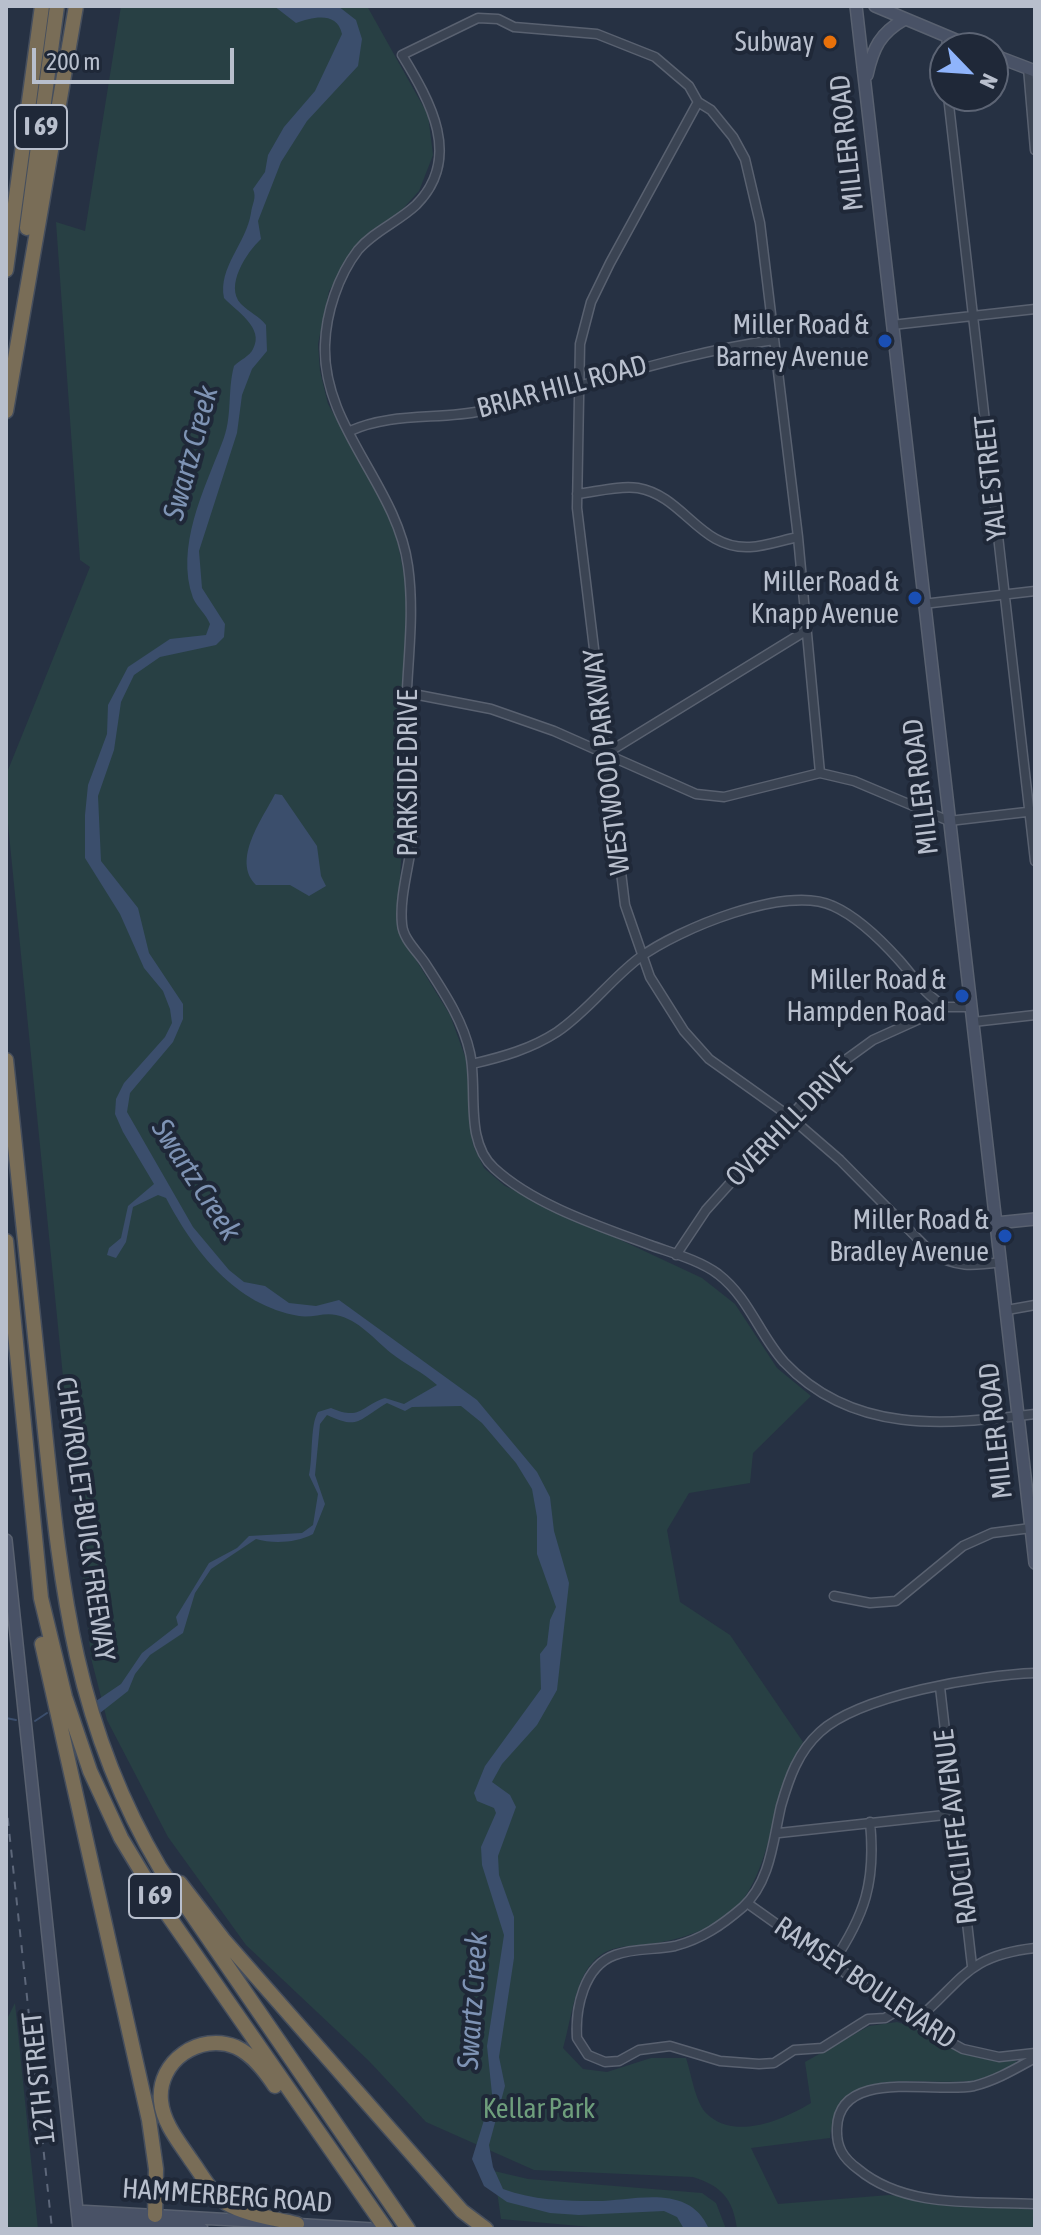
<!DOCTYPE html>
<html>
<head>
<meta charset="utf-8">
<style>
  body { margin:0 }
  #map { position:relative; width:1041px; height:2235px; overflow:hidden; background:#263143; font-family:"Asap Condensed",sans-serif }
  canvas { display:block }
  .frame { position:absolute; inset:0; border:8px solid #b8bfcd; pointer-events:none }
  .north { position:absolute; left:929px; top:32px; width:80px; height:80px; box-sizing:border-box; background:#1f2838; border:2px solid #5c6474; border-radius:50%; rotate:115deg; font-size:22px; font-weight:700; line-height:32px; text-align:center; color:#b8bfcd }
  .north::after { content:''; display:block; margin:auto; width:28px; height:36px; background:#8fb4fb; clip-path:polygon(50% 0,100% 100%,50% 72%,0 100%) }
  .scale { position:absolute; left:32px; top:48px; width:202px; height:36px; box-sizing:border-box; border:4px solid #b8bfcd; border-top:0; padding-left:10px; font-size:24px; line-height:28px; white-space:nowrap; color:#b8bfcd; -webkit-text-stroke:6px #1f2838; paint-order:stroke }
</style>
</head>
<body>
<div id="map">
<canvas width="1041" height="2235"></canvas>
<div class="frame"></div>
<div class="north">N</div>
<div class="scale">200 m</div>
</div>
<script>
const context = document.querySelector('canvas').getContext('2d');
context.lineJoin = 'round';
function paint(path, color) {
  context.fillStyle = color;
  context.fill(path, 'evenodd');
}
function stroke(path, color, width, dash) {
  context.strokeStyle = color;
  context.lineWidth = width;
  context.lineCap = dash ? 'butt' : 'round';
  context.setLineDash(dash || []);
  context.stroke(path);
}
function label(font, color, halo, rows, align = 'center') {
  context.font = font + ' "Asap Condensed",sans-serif';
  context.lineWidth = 8;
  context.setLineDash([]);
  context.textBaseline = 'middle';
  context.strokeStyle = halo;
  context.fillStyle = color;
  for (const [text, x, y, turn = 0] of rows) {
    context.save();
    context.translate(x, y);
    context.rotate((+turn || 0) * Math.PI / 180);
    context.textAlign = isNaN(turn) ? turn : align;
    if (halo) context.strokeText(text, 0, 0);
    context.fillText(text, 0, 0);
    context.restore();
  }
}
paint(new Path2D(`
  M121,6H367L428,115L433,155L419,191L399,213L369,232L329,291L318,344L320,371L328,404L386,507L397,539L405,580L408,612L399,726L404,811L397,929L450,1015L466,1059L473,1145L484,1168L505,1186L702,1278L735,1304L777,1368L811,1396L753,1453L750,1483L689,1493L667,1530L680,1602L730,1635L803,1742C771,1790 776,1855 742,1901C721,1927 681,1940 650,1944C628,1947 609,1944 593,1962C574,1982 571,2022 563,2048L583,2069L607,2072L651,2058H686C691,2073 695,2100 705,2112C733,2142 783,2120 811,2103L805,2062L869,2026L897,2022L917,2028L946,2047L980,2058L1016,2061L1017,2065C1004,2070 990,2077 976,2080C921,2089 839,2058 830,2138L751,2148L778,2204L889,2195L1035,2210V2229H737C733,2198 721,2186 693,2177L534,2170L426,2122L369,2061L246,1945L168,1837L107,1720L91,1658L6,804V775L90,567L80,560L56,222L85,231Z
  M15,2003L38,2229H6V2021Z
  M494,2171L528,2179L702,2193L716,2203L726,2229H613L501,2219Z`), '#284044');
paint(new Path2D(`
  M274,6H338L356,20L362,39L358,66L307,121L281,162L258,221L261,239C247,252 224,286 241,304C249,312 259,316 266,325L267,351L252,369L242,395L237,433L199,551L202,588L225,624L224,637L216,645L160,657L134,675L121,702L114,750L98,796L101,861L138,908L149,953L183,1004V1019L173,1042L130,1093L127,1112L193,1227L229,1270L244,1282L265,1286L289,1303L316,1306L339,1300L477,1400L537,1472L550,1497L554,1531L569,1583L557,1690L537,1725L502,1764L492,1782L510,1795L516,1807L498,1856L499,1875L514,1917V1958L499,2057L505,2086L489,2145L493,2167L503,2189C533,2200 564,2201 596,2201C634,2201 689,2182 709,2229H684L677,2217L664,2211L579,2215L550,2213L507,2202L484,2186L472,2159L492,2094L487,2046L504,1935L482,1865L481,1847L496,1813L494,1808L477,1801L474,1793L485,1766L541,1689L540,1654L547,1645L550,1620L556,1607L537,1554V1517L532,1489L516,1463L482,1423L461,1406L412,1407L405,1411L387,1403C358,1420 359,1430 327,1415L320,1424L315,1475L325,1504L313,1534C296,1543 273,1544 256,1539L211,1569L195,1593L183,1633L150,1655L135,1674L128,1691L100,1713L96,1701L121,1684L142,1653L178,1625L176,1617L209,1563L237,1548L249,1536L302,1533L313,1525L318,1494L309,1475C313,1457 310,1425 318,1412L331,1408C361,1421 361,1406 385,1398L404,1404L437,1385C423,1372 406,1365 391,1353C375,1340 358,1319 336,1315C325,1312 312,1318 299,1316C235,1305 194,1251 166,1198L158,1195L133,1207L126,1242L116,1258L107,1255L109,1248L121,1238L128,1206L154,1184L123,1132L115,1114L116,1099L124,1083L165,1037L172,1023L170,1009L163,991L144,968L120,914L85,858V815L88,785L107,734L108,705L128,667L170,639L206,635L210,624C206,614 197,607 193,598C175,547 204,490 222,443C233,417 227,392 234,366C240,360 250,356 253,349C265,328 236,311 224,298C218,267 246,244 251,213C252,204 257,198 253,189L265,172L268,155L284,127L315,91L342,34C337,11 313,17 296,23Z
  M275,794L282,795L317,846L321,876L326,886L309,896L290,885H256C231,860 263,818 275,794Z`), '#3b4e6c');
stroke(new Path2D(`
  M6,1718L16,1720
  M35,1721L47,1713`), '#3b4e6c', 2);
const street = new Path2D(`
  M945,68L947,36
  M1028,68L1035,150
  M948,96L1035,861
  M698,102L610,263L591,302L580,344L577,508L625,905L650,977L684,1031L709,1059L789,1116L840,1160L931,1252C955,1268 973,1266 1001,1262
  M892,325L1035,309
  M350,431C392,412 438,420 482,411C580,389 673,354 774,340
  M577,494C595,492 620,485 638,488C684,496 700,550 750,547C766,546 783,540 798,537
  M923,604L1035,591
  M408,693L491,709L554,731L696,794L724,797L820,773L854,781L949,821L1035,811
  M607,753L807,630
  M820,773L798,537L760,223L745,159L733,137L711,110L698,102L689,86L655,57L597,34L514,27L498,19L478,18L402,55C430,101 463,158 416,205C398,222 374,231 358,250C338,276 326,313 325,345C322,427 397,485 408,566C415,615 407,664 406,713C405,753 417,793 413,832C411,861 399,895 402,924C403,939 417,951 425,963C443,991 463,1020 470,1053C478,1089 464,1141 494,1168C534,1205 599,1226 650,1245C672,1253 699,1260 718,1274C749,1298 759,1334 784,1362C853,1435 945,1425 1035,1414
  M973,1022L1035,1015
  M472,1064C502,1057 531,1049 557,1032C588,1011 609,981 639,958C678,929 787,884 833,906C858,917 881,940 899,960C914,977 926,996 946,1007
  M676,1255L706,1210L833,1069L873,1040L946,1007H971
  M1007,1310L1035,1305
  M834,1596L870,1603L896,1601L963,1546L992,1533L1031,1528
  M940,1687L972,1966
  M779,1833L954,1814
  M747,1903L914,2022L963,2049L999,2057L1035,2053
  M832,1964C865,1915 876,1882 870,1822
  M900,2009L885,2018L868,2019L822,2048L794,2050L774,2063L759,2064L720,2061L670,2046L639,2050L619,2061L605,2062L588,2055L577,2038C575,2008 584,1966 615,1955C633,1948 656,1950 675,1946C702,1939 722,1925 743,1907C771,1881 773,1840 781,1806C789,1778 798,1752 820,1732C860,1695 980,1675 1035,1673
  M914,2022C963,1982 964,1956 1035,1948
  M1035,2058C1015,2069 997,2080 974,2086C935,2094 839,2067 837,2128C836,2147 843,2158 858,2169C906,2209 976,2201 1035,2204`);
const secondary = new Path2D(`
  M856,6L1035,1563
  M875,6L975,48
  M993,55L1035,71
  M867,75C873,48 880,33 905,19
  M996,1223L1035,1219
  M6,1540L79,2229
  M77,2211L269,2222
  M79,2222L202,2229
  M290,2224L373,2229`);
const highway = new Path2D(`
  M27,228L57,6
  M6,270L42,6
  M6,411L76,6
  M6,1060C18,1174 30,1289 42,1403C60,1573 70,1717 160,1868L408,2229
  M6,1241L41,1598L65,1697L90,1771L121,1838L165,1911L386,2229
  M42,1644L149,2120L156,2169L155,2215
  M180,1883L223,1939L462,2211L486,2229
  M275,2086C265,2071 253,2055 236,2047C200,2032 157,2061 161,2101C163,2123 179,2142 191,2160C202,2175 211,2193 226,2203C246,2215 274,2218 297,2224`);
stroke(street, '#596170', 11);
stroke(secondary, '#596170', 14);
stroke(highway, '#454e5d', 17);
stroke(street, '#3b4453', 8);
stroke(secondary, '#495266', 11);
stroke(highway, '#796d57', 14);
stroke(new Path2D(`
  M6,1802L52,2229`), '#5d677a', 2, [8, 8]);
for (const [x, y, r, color] of [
  [830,42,8,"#e8710a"],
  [885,341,8,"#1a4fb4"],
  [915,598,8,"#1a4fb4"],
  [962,996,8,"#1a4fb4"],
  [1005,1236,8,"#1a4fb4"]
]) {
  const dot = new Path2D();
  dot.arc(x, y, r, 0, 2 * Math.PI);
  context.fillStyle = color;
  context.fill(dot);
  stroke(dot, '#1f2838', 3);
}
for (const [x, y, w] of [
  [41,127,52],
  [155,1896,52]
]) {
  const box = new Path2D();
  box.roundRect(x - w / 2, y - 22, w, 44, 6);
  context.fillStyle = '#1f2838';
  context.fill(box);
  stroke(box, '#b8bfcd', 2);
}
label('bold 26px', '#b8bfcd', null, [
  ["I 69",41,127],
  ["I 69",155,1896]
]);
label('28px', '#b8bfcd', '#1f2838', [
  ["Subway",814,42],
  ["Miller Road &",869,325],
  ["Barney Avenue",869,357],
  ["Miller Road &",899,582],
  ["Knapp Avenue",899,614],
  ["Miller Road &",946,980],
  ["Hampden Road",946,1012],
  ["Miller Road &",989,1220],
  ["Bradley Avenue",989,1252]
], 'right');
label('28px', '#b8bfcd', '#1f2838', [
  ["MILLER ROAD",847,143,-96],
  ["BRIAR HILL ROAD",562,387,-15],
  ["YALE STREET",991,478,-96],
  ["WESTWOOD PARKWAY",607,762,-97],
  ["PARKSIDE DRIVE",408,773,-90],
  ["MILLER ROAD",921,787,-97],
  ["OVERHILL DRIVE",789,1122,-46],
  ["MILLER ROAD",996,1431,-96],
  ["CHEVROLET-BUICK FREEWAY",85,1519,82],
  ["RADCLIFFE AVENUE",956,1827,-97],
  ["RAMSEY BOULEVARD",865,1983,34],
  ["12TH STREET",39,2078,-96],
  ["HAMMERBERG ROAD",227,2196,4]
]);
label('28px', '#6e9e7c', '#1f2838', [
  ["Kellar Park",539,2109]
]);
label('italic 30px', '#7e93b4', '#1f2838', [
  ["Swartz Creek",191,453,-75],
  ["Swartz Creek",196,1180,57],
  ["Swartz Creek",473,2001,-86]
]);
</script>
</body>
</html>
